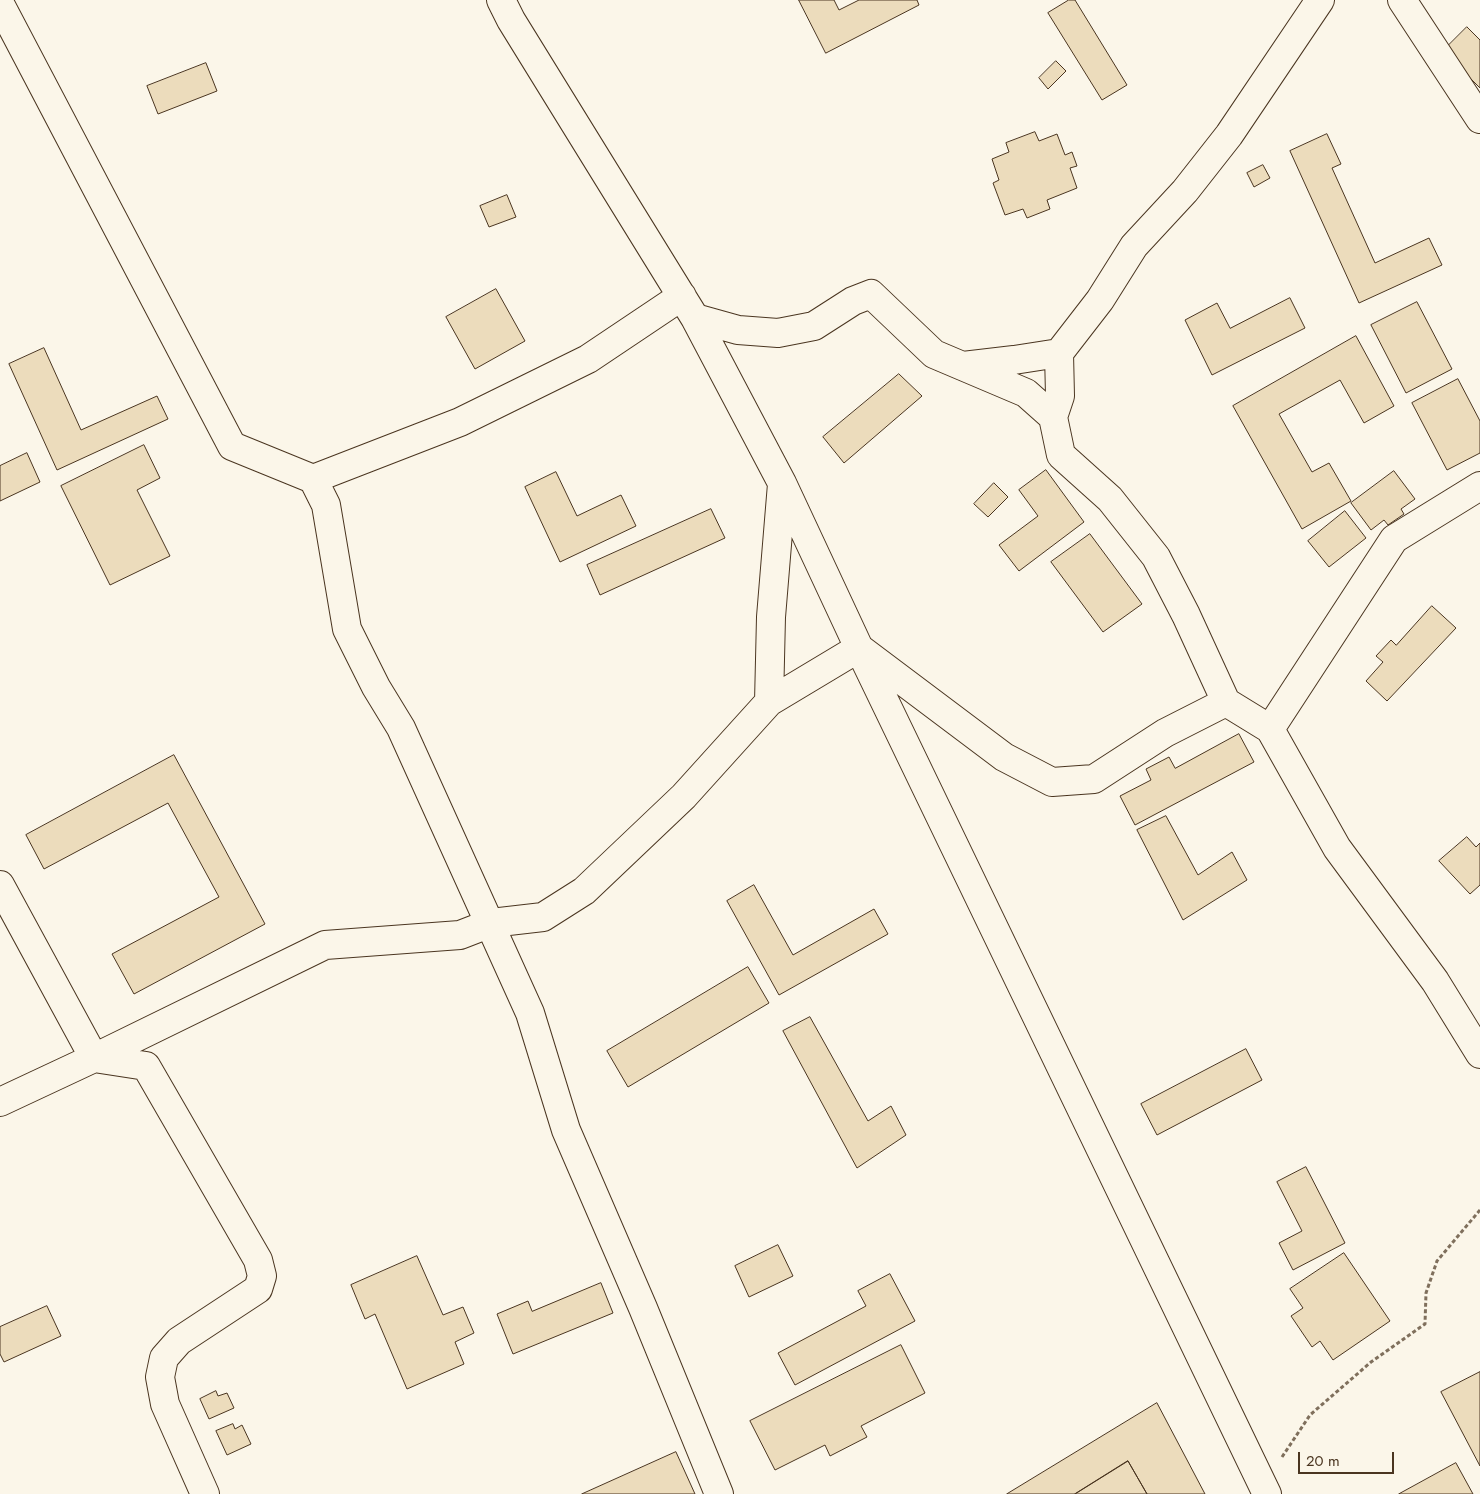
<!DOCTYPE html>
<html>
<head>
<meta charset="utf-8">
<style>
  body { margin:0 }
  #map { position:relative; width:1480px; height:1494px; overflow:hidden; background:#fbf6e9; font-family:Jost,sans-serif }
  canvas { display:block }
  .scale { position:absolute; left:1298px; top:1452px; width:96px; height:22px; box-sizing:border-box; border:2px solid #4a3520; border-top:0; padding-left:6px; font-size:15px; line-height:18px; white-space:nowrap; color:#4a3520; -webkit-text-stroke:4px #fbf6e9; paint-order:stroke }
</style>
</head>
<body>
<div id="map">
<canvas width="1480" height="1494"></canvas>
<div class="scale">20 m</div>
</div>
<script>
const context = document.querySelector('canvas').getContext('2d');
context.lineJoin = 'round';
function paint(path, color) {
  context.fillStyle = color;
  context.fill(path, 'evenodd');
}
function stroke(path, color, width, dash) {
  context.strokeStyle = color;
  context.lineWidth = width;
  context.lineCap = dash ? 'butt' : 'round';
  context.setLineDash(dash || []);
  context.stroke(path);
}
const building = new Path2D(`
  M799,0H834L839,10L859,0H917L919,5L826,53Z
  M1069,0H1075L1127,85L1102,100L1048,13Z
  M1467,27L1480,40V88L1443,51Z
  M1056,61L1066,71L1048,89L1039,78Z
  M206,63L217,91L158,114L147,86Z
  M1035,132L1039,141L1057,134L1065,155L1072,152L1077,166L1070,168L1077,188L1047,200L1050,209L1027,218L1023,209L1005,215L993,183L999,180L992,159L1009,152L1006,143Z
  M1327,134L1341,164L1332,168L1375,263L1429,238L1442,265L1359,303L1290,151Z
  M1263,165L1270,178L1254,187L1247,173Z
  M507,195L516,217L489,227L480,206Z
  M496,289L525,341L475,369L446,317Z
  M1290,298L1305,328L1212,375L1185,320L1217,303L1230,328Z
  M1417,302L1452,369L1406,393L1371,325Z
  M1356,336L1394,406L1364,423L1340,380L1279,414L1312,472L1329,463L1351,501L1302,529L1233,406Z
  M44,348L81,430L157,396L168,419L57,470L9,364Z
  M899,374L922,396L844,463L823,437Z
  M1458,379L1480,421V453L1447,470L1412,403Z
  M144,445L160,478L137,490L170,556L110,585L61,486Z
  M27,453L40,482L0,501V466Z
  M1046,470L1084,522L1019,571L999,545L1038,516L1019,490Z
  M1394,471L1415,499L1401,509L1404,514L1388,525L1384,520L1371,530L1351,503Z
  M556,472L577,516L621,495L636,526L560,562L525,487Z
  M994,483L1008,497L988,517L974,504Z
  M711,509L725,538L600,595L587,565Z
  M1345,511L1366,538L1329,567L1308,541Z
  M1090,534L1142,604L1103,632L1051,562Z
  M1432,606L1456,628L1387,701L1366,681L1383,662L1376,656L1391,640L1396,645Z
  M1239,734L1254,762L1135,825L1120,796L1151,780L1146,769L1169,757L1175,768Z
  M174,755L265,924L134,994L112,954L219,897L168,803L44,869L26,835Z
  M1166,816L1198,875L1232,852L1247,880L1183,920L1137,830Z
  M1467,837L1476,847L1480,843V885L1470,894L1439,861Z
  M754,885L793,955L874,909L888,934L779,995L727,901Z
  M748,967L769,1003L628,1087L607,1051Z
  M810,1017L868,1121L891,1106L906,1135L857,1168L783,1031Z
  M1246,1049L1262,1080L1157,1135L1141,1104Z
  M1306,1167L1345,1243L1293,1270L1279,1243L1302,1231L1277,1182Z
  M778,1245L793,1276L749,1297L735,1266Z
  M1344,1253L1390,1321L1333,1360L1320,1341L1312,1347L1291,1316L1303,1308L1290,1289Z
  M417,1256L443,1315L463,1307L474,1333L455,1342L464,1364L407,1389L375,1314L365,1319L351,1285Z
  M890,1274L915,1321L795,1385L778,1353L866,1306L858,1291Z
  M601,1283L613,1313L513,1354L497,1314L528,1301L532,1311Z
  M47,1306L61,1336L4,1362L0,1354V1327Z
  M901,1345L925,1393L861,1426L867,1437L830,1456L825,1445L775,1470L750,1421Z
  M1480,1372V1466L1441,1392Z
  M216,1391L218,1396L227,1393L234,1408L209,1419L200,1399Z
  M1157,1403L1205,1494H1147L1128,1461L1075,1494H1007Z
  M233,1424L235,1429L242,1425L251,1444L227,1455L216,1431Z
  M676,1452L695,1494H582Z
  M1128,1461L1147,1494H1075Z
  M1456,1463L1473,1494H1399Z`);
paint(building, '#ecdcbc');
stroke(building, '#4a3520', 1);
const minor = new Path2D(`
  M501,0L511,20L695,318L782,483L859,648L1267,1494
  M1402,0L1480,119
  M0,4L232,446L313,479L326,505L347,629L376,687L401,728L530,1013L566,1130L643,1308L719,1494
  M695,318L738,330L778,333L814,326L853,301L871,294L934,354L1026,393L1053,417L1061,455L1110,499L1156,557L1186,615L1226,702L1270,729L1337,848L1435,981L1480,1054
  M963,366L1014,360L1059,353
  M1053,417L1060,396L1059,353L1100,300L1134,246L1185,191L1229,135L1320,0
  M313,479L460,422L588,359L682,296
  M769,702L771,617L782,484
  M1270,729L1394,539L1480,486
  M0,885L94,1058L146,1066L258,1260L262,1276L258,1289L179,1341L164,1358L160,1377L165,1404L205,1494
  M0,1102L94,1058L325,945L460,935L491,923L543,917L584,891L684,796L769,702L859,648L1004,757L1052,782L1094,779L1165,733L1226,702`);
stroke(minor, '#4a3520', 30);
stroke(new Path2D(`
  M1282,1457L1310,1415L1371,1362L1425,1324L1426,1293L1437,1261L1480,1210`), '#7f6f5c', 3, [4, 2.5]);
stroke(minor, '#fbf6e9', 28);
</script>
</body>
</html>
